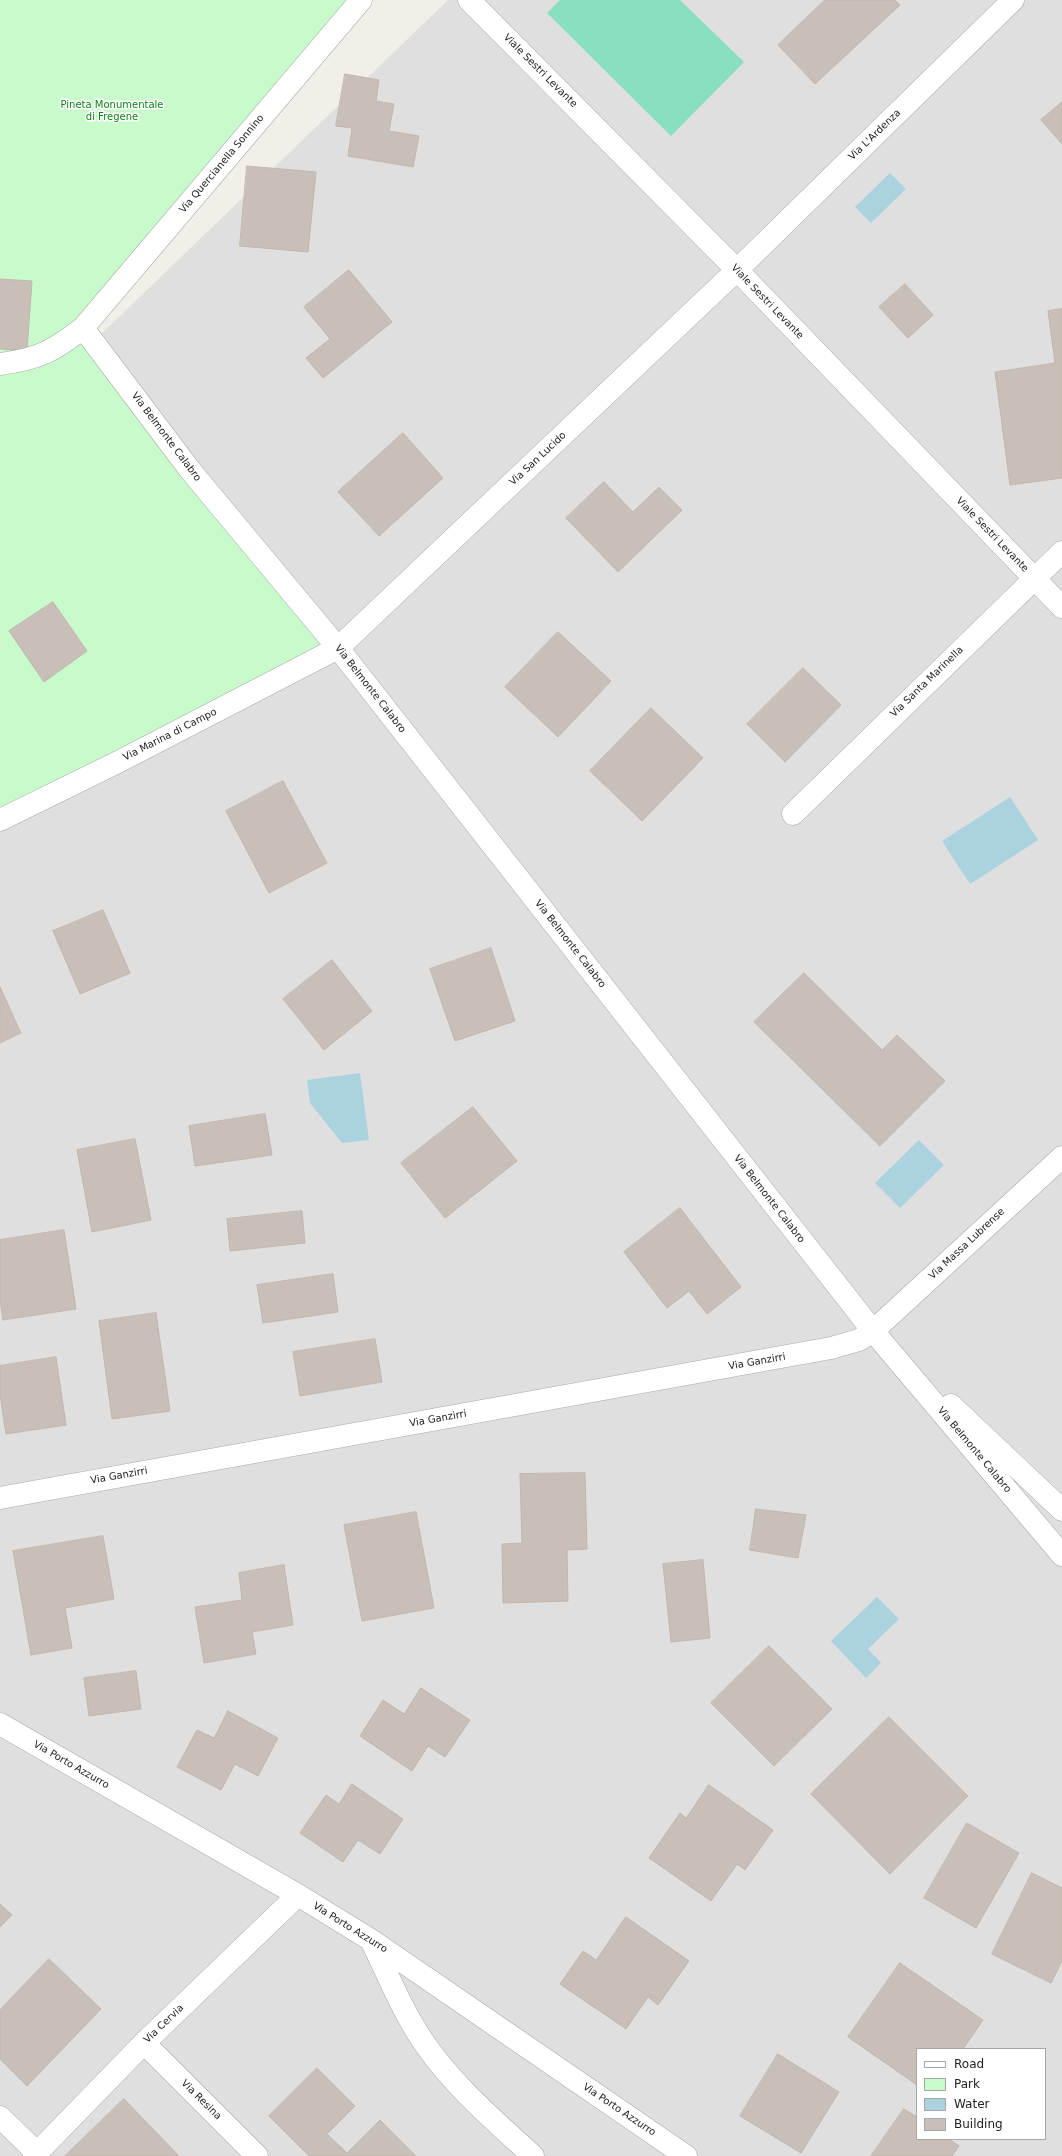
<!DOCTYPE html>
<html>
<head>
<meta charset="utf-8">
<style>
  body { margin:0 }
  #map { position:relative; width:1062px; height:2156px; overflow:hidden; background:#f2efe9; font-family:"DejaVu Sans",sans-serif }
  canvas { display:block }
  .legend { position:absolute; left:916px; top:2048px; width:130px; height:92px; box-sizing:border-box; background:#fff; border:1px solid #a7a7a7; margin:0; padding:5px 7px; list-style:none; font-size:12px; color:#222 }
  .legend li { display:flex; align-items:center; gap:8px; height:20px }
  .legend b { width:20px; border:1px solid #a7a7a7 }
</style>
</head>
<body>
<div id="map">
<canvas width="1062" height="2156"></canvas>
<ul class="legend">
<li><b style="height:5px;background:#fff"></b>Road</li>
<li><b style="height:11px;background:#c8facc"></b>Park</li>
<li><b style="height:11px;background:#aad3df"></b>Water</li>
<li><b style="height:11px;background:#c7bfb8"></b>Building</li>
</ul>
</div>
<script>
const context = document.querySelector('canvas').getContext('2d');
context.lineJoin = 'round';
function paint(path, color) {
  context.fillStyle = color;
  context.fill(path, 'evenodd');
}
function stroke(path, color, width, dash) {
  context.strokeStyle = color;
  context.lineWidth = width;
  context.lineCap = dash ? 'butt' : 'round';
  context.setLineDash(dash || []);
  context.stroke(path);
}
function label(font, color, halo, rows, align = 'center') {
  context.font = font + ' "DejaVu Sans",sans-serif';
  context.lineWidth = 3;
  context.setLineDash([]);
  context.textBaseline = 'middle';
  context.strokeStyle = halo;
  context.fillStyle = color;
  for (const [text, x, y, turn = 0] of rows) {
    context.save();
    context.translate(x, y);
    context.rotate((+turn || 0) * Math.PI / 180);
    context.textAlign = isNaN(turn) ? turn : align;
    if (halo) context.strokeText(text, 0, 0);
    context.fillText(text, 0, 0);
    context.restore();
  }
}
paint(new Path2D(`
  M448,0H1062V2156H0V366L69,365ZM917,2049H1045V2139H917Z`), '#e0dfdf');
paint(new Path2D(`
  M0,0H350L68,334L0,360Z
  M83,328L338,648L0,811V364Z`), '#c8facc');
paint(new Path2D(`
  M560,0H680L744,62L671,136L547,13Z`), '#88e0be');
paint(new Path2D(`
  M890,173L906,189L871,223L855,207Z
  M1010,797L1038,840L970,884L942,841Z
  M360,1073L369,1140L342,1143L310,1103L307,1080Z
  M919,1140L944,1165L900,1208L875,1183Z
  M877,1597L899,1619L868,1649L881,1663L866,1678L831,1641Z`), '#aad3df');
const building = new Path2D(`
  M825,0H895L900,5L815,84L778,45Z
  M345,74L379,80L376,101L394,104L389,131L419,136L413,167L348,156L352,128L336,126Z
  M1062,102V144L1041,120Z
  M247,166L316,172L308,252L240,246Z
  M349,270L392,322L323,378L306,358L330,339L304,307Z
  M0,279L32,281L27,351L0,349Z
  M905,284L933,315L908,338L879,307Z
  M1062,309V478L1010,485L995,372L1055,363L1048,311Z
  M403,433L443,478L379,536L338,492Z
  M604,482L633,512L659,487L682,510L618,572L566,518Z
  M53,602L87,651L44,682L9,631Z
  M558,632L611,681L558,737L505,687Z
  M803,668L841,705L785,762L747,724Z
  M651,708L703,758L642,821L590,771Z
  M283,781L327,863L269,893L226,811Z
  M103,910L130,973L80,994L53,931Z
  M491,948L515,1021L455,1041L430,969Z
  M332,960L372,1011L324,1050L283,999Z
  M804,973L882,1050L897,1035L945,1081L880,1146L754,1022Z
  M0,987L21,1033L0,1043Z
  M473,1107L517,1161L445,1218L401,1163Z
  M265,1114L272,1155L195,1166L189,1126Z
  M135,1139L151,1220L92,1232L77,1150Z
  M680,1208L741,1287L707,1314L689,1291L667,1308L624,1252Z
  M302,1211L305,1243L230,1251L227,1219Z
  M64,1230L76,1309L3,1320L0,1300V1240Z
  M333,1274L338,1312L263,1323L257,1285Z
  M156,1313L170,1411L112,1419L99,1321Z
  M375,1339L382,1382L300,1396L293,1352Z
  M56,1357L66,1425L6,1434L0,1395V1366Z
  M585,1473L587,1549L567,1550L568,1601L503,1603L502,1544L522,1543L520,1474Z
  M756,1509L806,1515L798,1558L750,1550Z
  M416,1512L434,1608L362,1621L344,1525Z
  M103,1536L114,1599L65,1608L72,1648L31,1655L13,1551Z
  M703,1560L710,1638L671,1642L663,1564Z
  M284,1565L293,1625L252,1632L256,1654L204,1663L195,1607L242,1600L239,1573Z
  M769,1646L832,1709L774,1766L711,1703Z
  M136,1671L141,1709L89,1716L84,1678Z
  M421,1688L470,1720L445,1757L428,1746L412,1771L360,1736L383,1700L404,1714Z
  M228,1711L278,1738L258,1776L235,1764L221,1790L177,1767L197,1730L214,1738Z
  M889,1717L968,1796L890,1874L811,1794Z
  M352,1784L403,1819L380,1854L358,1840L343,1862L300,1833L326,1795L339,1804Z
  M709,1785L773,1830L745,1870L737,1864L711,1901L649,1858L680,1813L686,1818Z
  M967,1823L1019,1853L976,1928L924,1898Z
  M1032,1873L1062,1888V1961L1051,1983L992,1954Z
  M0,1904L12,1915L0,1927Z
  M626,1917L689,1961L658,2005L648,1997L626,2029L560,1984L583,1951L596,1960Z
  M49,1959L101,2009L27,2086L0,2059V2010Z
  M900,1963L983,2020L963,2049H917V2085L848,2037Z
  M778,2054L839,2092L801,2153L740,2116Z
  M317,2068L355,2106L327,2134L347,2153L380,2120L416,2156H309L269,2116Z
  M124,2099L179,2156H65Z
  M904,2109L917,2117V2139H949L959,2146L952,2156H871Z`);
paint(building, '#c7bfb8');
stroke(building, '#c4b6ab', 1);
const minor = new Path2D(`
  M469,0L737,270L1062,607
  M83,328L190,470L338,648L873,1331L1062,1555
  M0,364C39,359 53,351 83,328L361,0
  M793,814L1062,552
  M0,820L118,762L338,648L737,270L1013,0
  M951,1405L1062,1510
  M0,1498L831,1348L859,1340L873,1331L1062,1157
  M0,1724L298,1895L371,1940L686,2156
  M372,1942C389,1977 404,2015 427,2047C456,2088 496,2122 533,2156
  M144,2043L257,2156
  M0,2117L37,2153
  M34,2156L144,2043L298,1895`);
stroke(minor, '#a9a9a9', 23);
stroke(minor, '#fff', 22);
label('10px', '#222', '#fff', [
  ["Viale Sestri Levante",540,71,45],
  ["Via L'Ardenza",875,135,-44],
  ["Via Quercianella Sonnino",222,164,-50],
  ["Viale Sestri Levante",767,302,46],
  ["Via Belmonte Calabro",166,437,53],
  ["Via San Lucido",538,459,-43],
  ["Viale Sestri Levante",992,535,46],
  ["Via Santa Marinella",927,682,-44],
  ["Via Belmonte Calabro",370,689,52],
  ["Via Marina di Campo",170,735,-27],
  ["Via Belmonte Calabro",570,944,52],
  ["Via Belmonte Calabro",769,1199,52],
  ["Via Massa Lubrense",967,1244,-43],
  ["Via Ganzirri",757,1362,-10],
  ["Via Ganzirri",438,1419,-10],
  ["Via Belmonte Calabro",974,1450,50],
  ["Via Ganzirri",119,1476,-10],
  ["Via Porto Azzurro",71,1765,30],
  ["Via Porto Azzurro",350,1928,32],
  ["Via Cervia",164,2024,-44],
  ["Via Resina",201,2100,45],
  ["Via Porto Azzurro",619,2110,34]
]);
label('10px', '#0c8416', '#fff', [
  ["Pineta Monumentale",112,105],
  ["di Fregene",112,117]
]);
</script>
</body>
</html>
